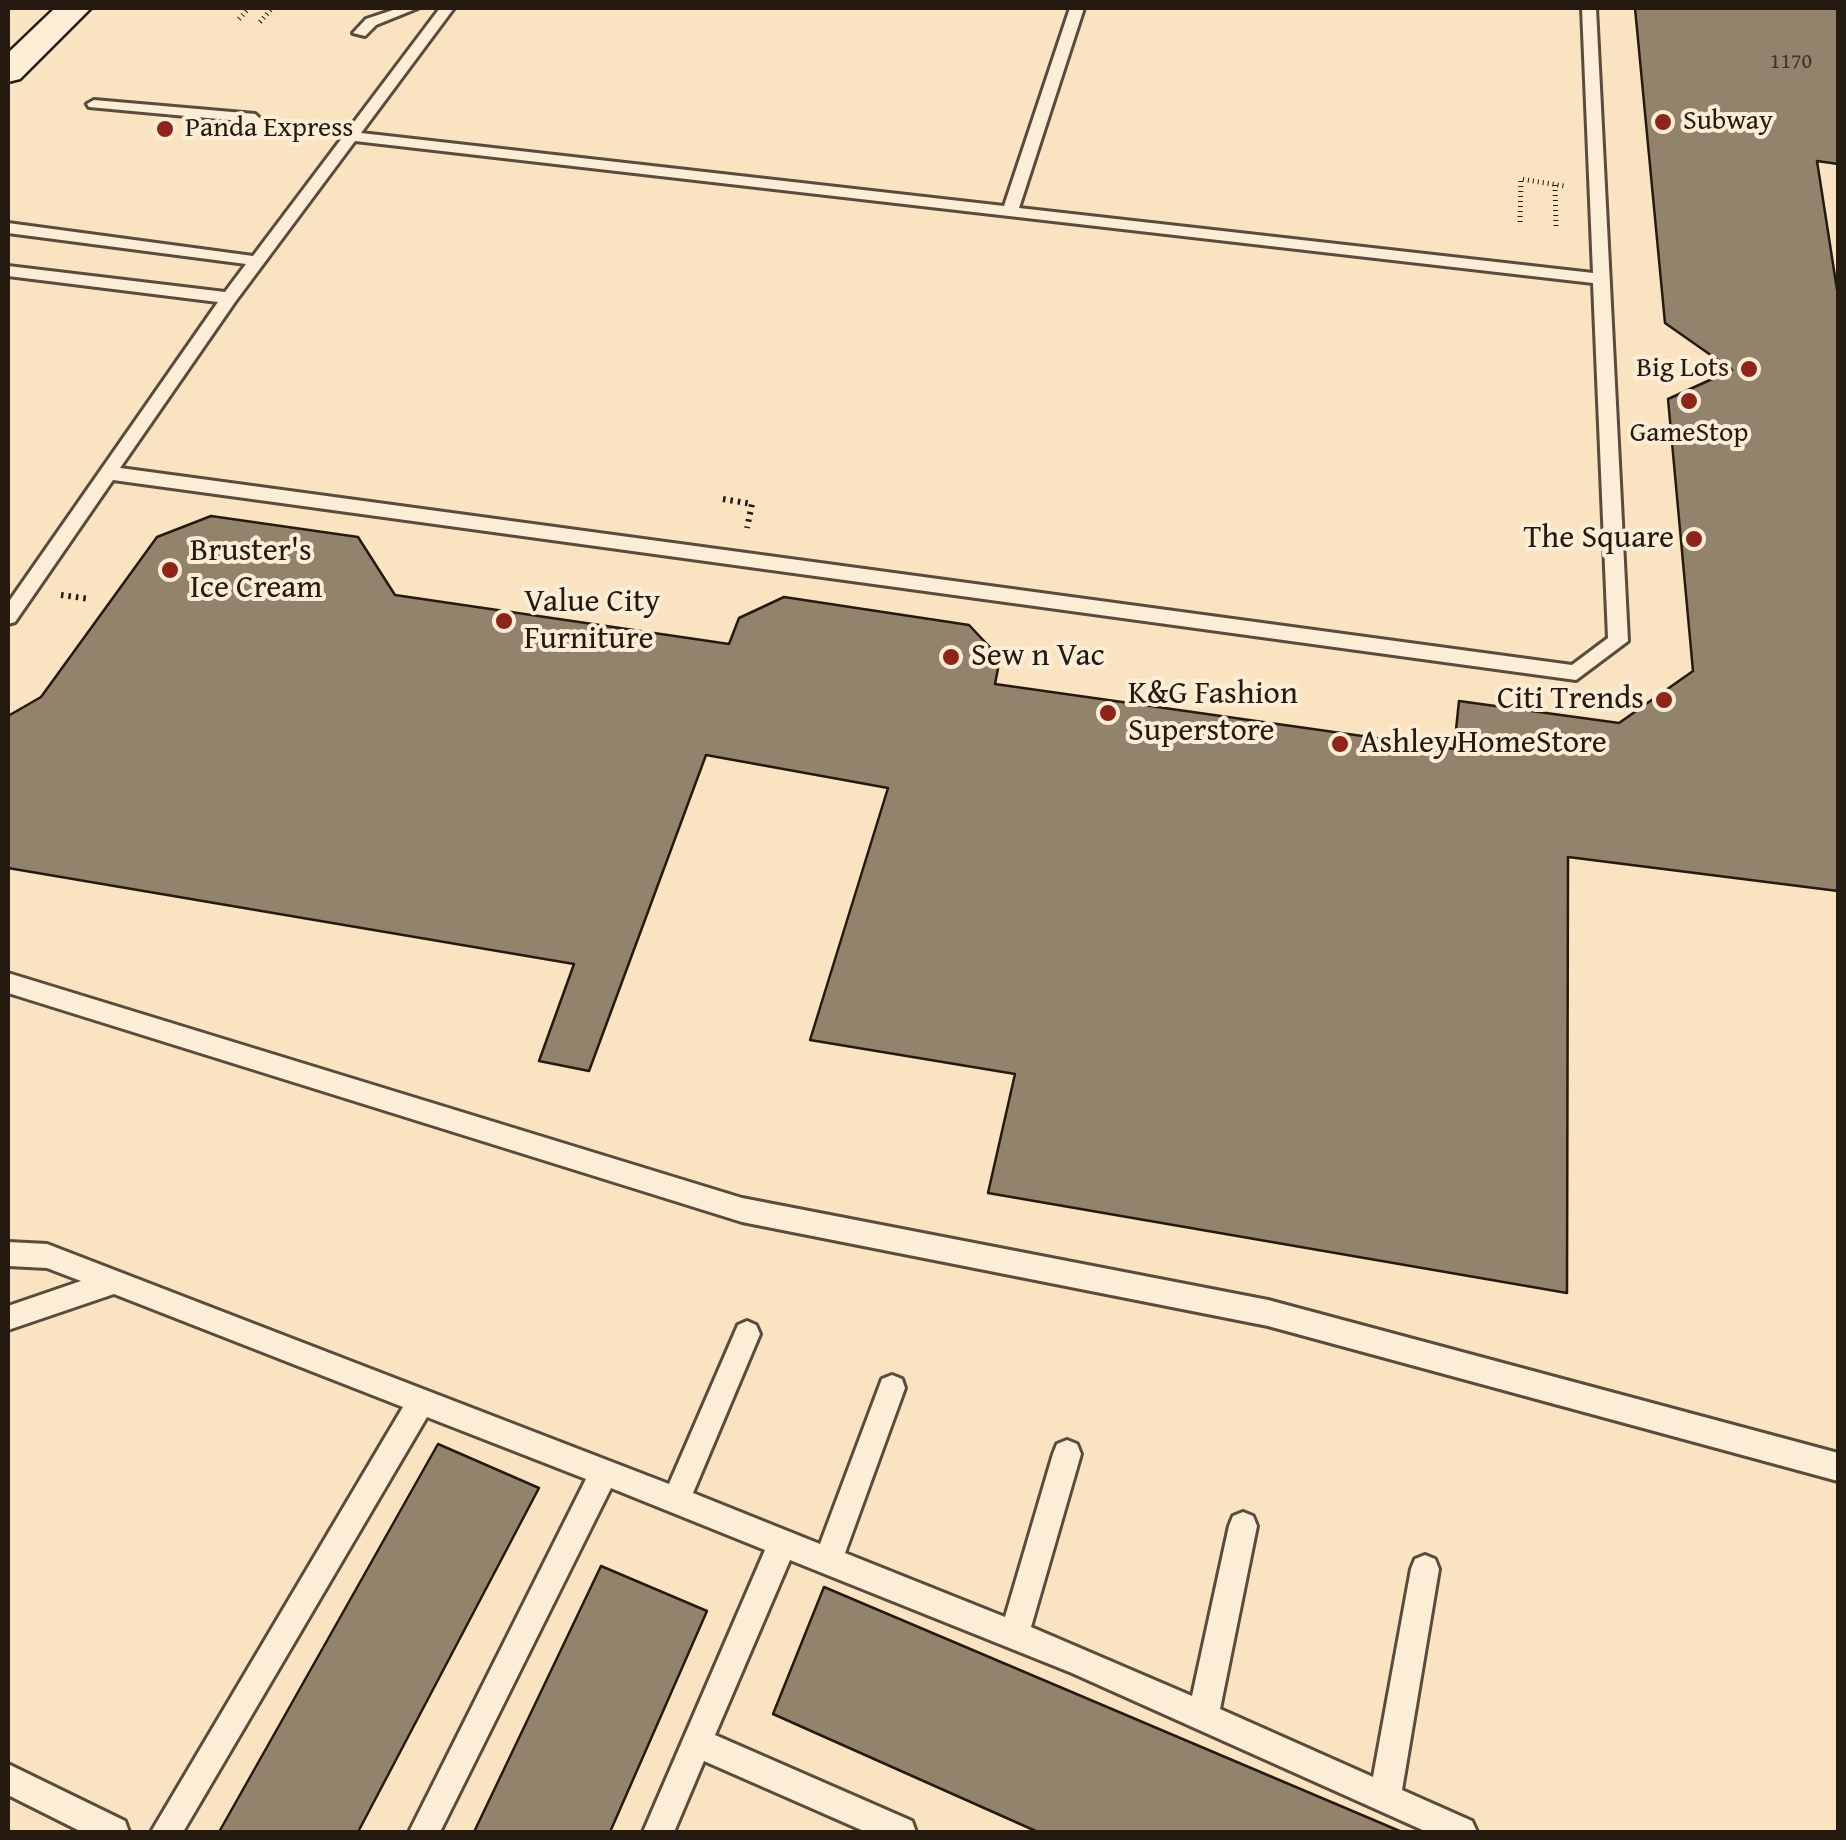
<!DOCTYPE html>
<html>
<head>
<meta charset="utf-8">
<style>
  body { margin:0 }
  #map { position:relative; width:1846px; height:1840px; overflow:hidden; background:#f9e3c0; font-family:"Gentium Book Plus",serif }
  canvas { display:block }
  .frame { position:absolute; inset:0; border:10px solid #251a10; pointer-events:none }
</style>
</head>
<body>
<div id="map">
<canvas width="1846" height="1840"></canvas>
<div class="frame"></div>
</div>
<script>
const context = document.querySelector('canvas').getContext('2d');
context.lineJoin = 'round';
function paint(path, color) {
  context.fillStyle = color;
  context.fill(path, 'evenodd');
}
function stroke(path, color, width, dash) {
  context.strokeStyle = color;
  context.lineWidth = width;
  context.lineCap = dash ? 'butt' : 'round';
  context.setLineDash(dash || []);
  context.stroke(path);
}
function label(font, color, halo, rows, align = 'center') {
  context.font = font + ' "Gentium Book Plus",serif';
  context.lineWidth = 8;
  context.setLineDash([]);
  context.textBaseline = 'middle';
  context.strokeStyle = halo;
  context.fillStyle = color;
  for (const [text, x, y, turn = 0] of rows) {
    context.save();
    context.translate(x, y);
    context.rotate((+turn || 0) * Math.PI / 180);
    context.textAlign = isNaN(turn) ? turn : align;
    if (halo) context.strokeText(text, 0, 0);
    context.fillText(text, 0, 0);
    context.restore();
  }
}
const building = new Path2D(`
  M1635,8H1838V164L1817,161L1838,296V891L1568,857L1567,1293L988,1193L1015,1074L810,1040L888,788L706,755L589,1071L539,1061L574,964L8,868V716L41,697L157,537L211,516L358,537L395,595L729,644L739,618L784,597L969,625L1000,658L995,684L1454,749L1459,701L1619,723L1693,671L1668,399L1732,370L1665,323Z
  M438,1444L539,1488L358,1832H219Z
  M601,1566L707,1611L610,1832H474Z
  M824,1587L1402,1832H1038L773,1714Z`);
paint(building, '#93836c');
stroke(building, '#251a10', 2.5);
const service = new Path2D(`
  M399,8H418L376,25L365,36L353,33L366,19Z
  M440,8H454L361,133L1004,206L1070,8H1084L1019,208L1593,273L1582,8H1596L1628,641L1576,680L113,480L15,622L8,624V603L218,302L8,276V266L225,292L246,264L8,233V223L253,256ZM355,141L1593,283L1608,638L1572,665L120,468L235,302Z
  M94,100L255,114L277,134L264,137L251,122L89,107L87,104Z
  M8,973L742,1198L1268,1300L1838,1453V1481L1268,1326L742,1222L8,993Z
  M8,1242L47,1244L669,1484L738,1325L747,1321L756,1325L760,1334L693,1493L820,1544L882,1379L892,1375L902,1379L905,1388L845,1553L1005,1617L1053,1454L1057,1444L1067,1440L1077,1444L1081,1454L1031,1627L1192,1696L1229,1526L1233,1516L1243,1512L1253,1516L1257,1526L1220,1709L1373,1777L1411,1569L1415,1559L1425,1555L1435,1559L1439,1569L1402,1790L1472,1821L1477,1832H1427L1072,1673L790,1560L715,1735L912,1821L916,1832H866L704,1761L674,1832H643L765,1550L611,1488L440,1832H409L586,1479L427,1417L183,1832H151L403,1407L114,1294L8,1330V1306L81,1281L47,1268L8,1266Z
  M8,1764L125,1821L129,1832H82L8,1795Z`);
const secondary = new Path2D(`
  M55,8H91L20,79L8,82V53Z`);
stroke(service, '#5a4c3c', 6);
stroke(secondary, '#251a10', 5);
stroke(new Path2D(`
  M239,19L249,8
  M260,22L272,8
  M1555,185L1556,226
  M1520,222L1521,179L1564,186`), '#251a10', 5, [1, 4]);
stroke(new Path2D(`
  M723,499L752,504L747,528
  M61,595L90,599`), '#251a10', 6, [2.5, 5]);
paint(service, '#fbedd6');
paint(secondary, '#fbedd6');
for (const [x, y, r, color] of [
  [1663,122,10,"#8f2418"],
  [165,129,10,"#8f2418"],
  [1749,369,10,"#8f2418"],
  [1689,401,10,"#8f2418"],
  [1694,539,10,"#8f2418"],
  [170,570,10,"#8f2418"],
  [504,621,10,"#8f2418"],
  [951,657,10,"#8f2418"],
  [1664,700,10,"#8f2418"],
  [1108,713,10,"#8f2418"],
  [1340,744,10,"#8f2418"]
]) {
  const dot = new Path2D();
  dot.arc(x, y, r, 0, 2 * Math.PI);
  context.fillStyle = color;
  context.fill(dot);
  stroke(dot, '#fbedd6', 4);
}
label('22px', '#403427', null, [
  ["1170",1791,62]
]);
label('28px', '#251a10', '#fbedd6', [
  ["Subway",1683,122],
  ["Panda Express",185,129],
  ["Big Lots",1729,369,"right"],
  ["GameStop",1689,434,"center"]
], 'left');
label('32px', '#251a10', '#fbedd6', [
  ["The Square",1674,539,"right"],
  ["Bruster's",190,552],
  ["Ice Cream",190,589],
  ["Value City",524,603],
  ["Furniture",524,640],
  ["Sew n Vac",971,657],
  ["K&G Fashion",1128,695],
  ["Superstore",1128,732],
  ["Citi Trends",1644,700,"right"],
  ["Ashley HomeStore",1360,744]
], 'left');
</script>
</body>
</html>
